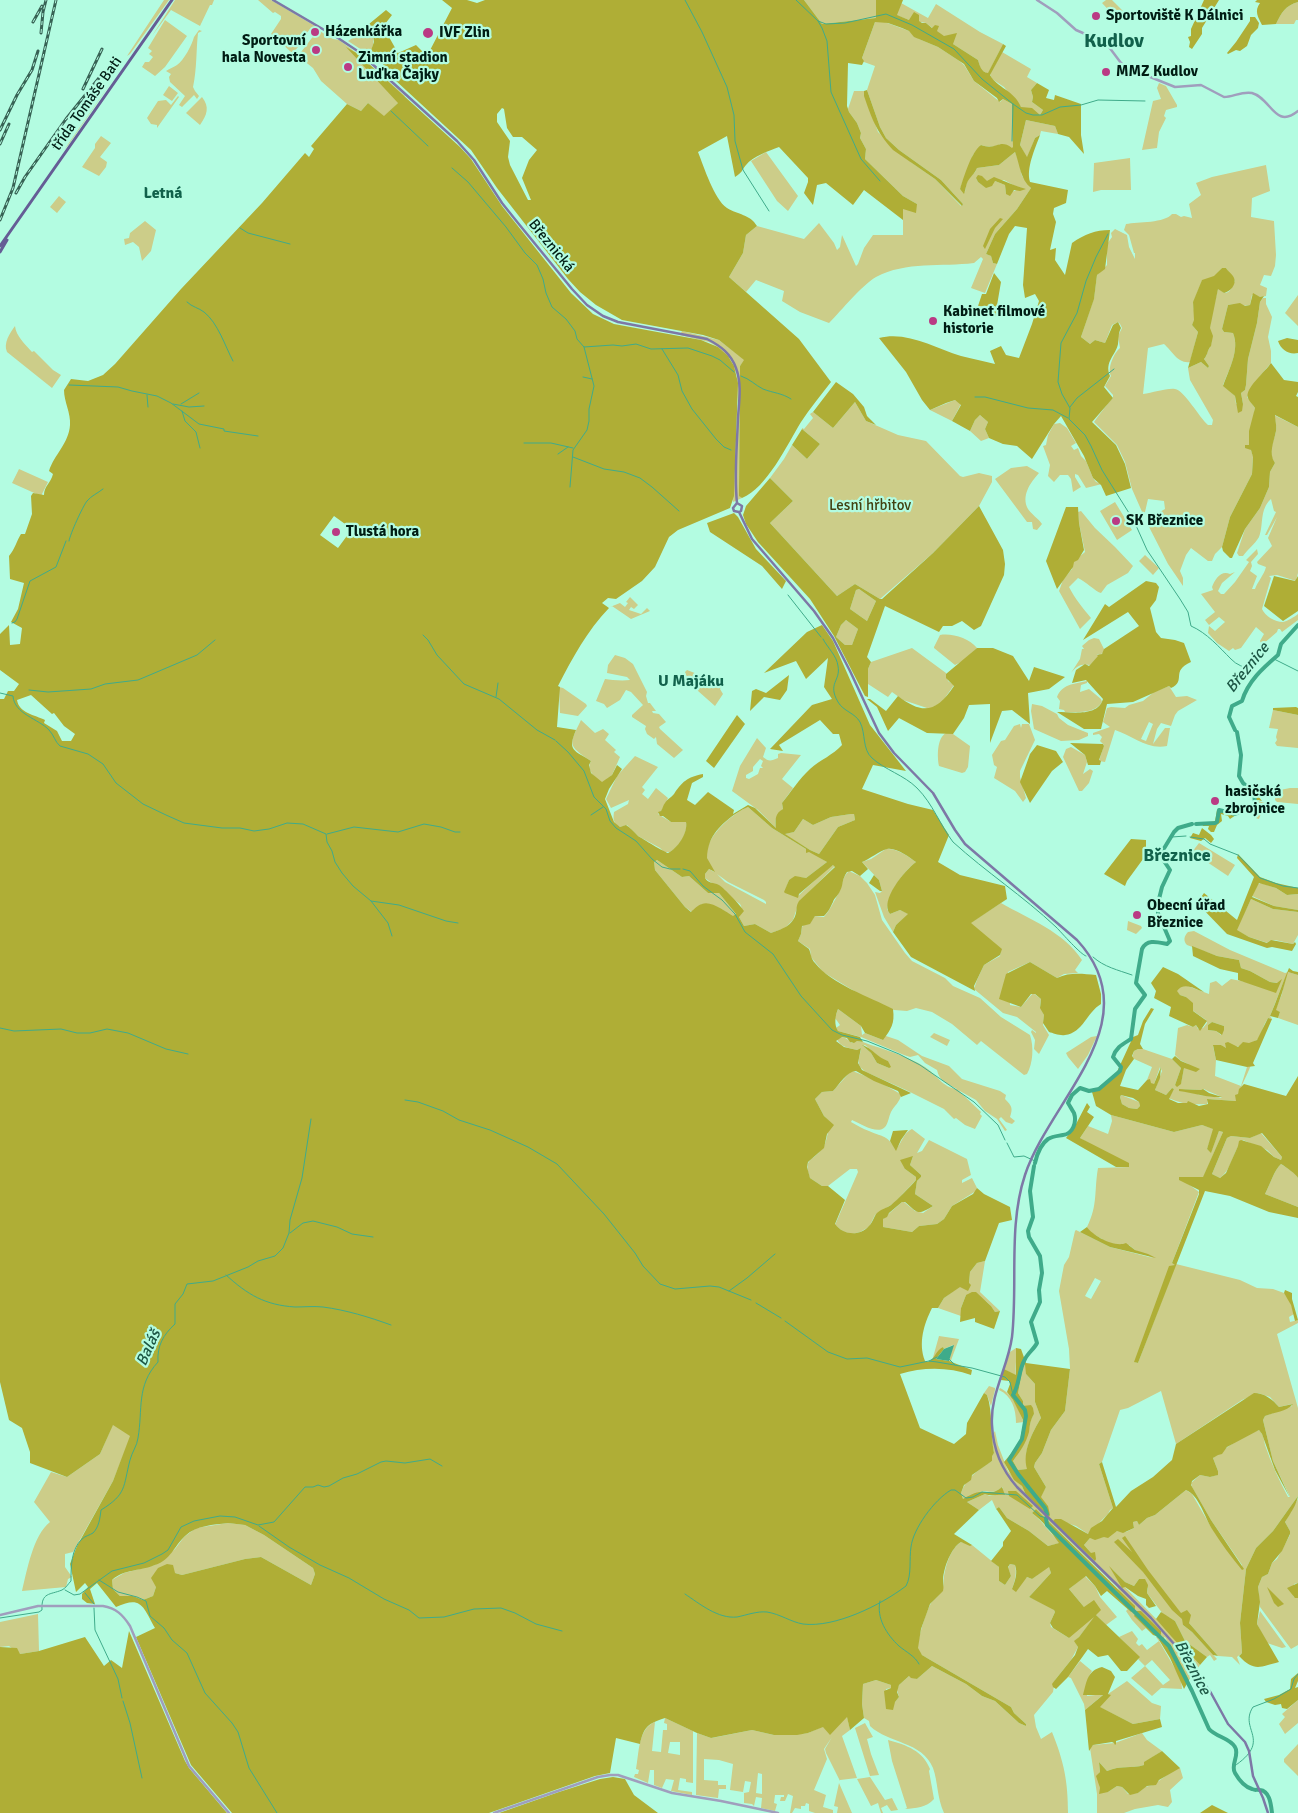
<!DOCTYPE html>
<html>
<head>
<meta charset="utf-8">
<style>
  body { margin:0 }
  canvas { display:block; background:#b3fce1 }
</style>
</head>
<body>
<canvas width="1298" height="1813"></canvas>
<script>
const context = document.querySelector('canvas').getContext('2d');
context.lineJoin = 'round';
function paint(path, color) {
  context.fillStyle = color;
  context.fill(path, 'evenodd');
}
function stroke(path, color, width, dash) {
  context.strokeStyle = color;
  context.lineWidth = width;
  context.lineCap = dash ? 'butt' : 'round';
  context.setLineDash(dash || []);
  context.stroke(path);
}
function label(font, color, halo, rows, align = 'center') {
  context.font = font + ' Signika,sans-serif';
  context.lineWidth = 4.5;
  context.setLineDash([]);
  context.textBaseline = 'middle';
  context.strokeStyle = halo;
  context.fillStyle = color;
  for (const [text, x, y, turn = 0] of rows) {
    context.save();
    context.translate(x, y);
    context.rotate((+turn || 0) * Math.PI / 180);
    context.textAlign = isNaN(turn) ? turn : align;
    if (halo) context.strokeText(text, 0, 0);
    context.fillText(text, 0, 0);
    context.restore();
  }
}
paint(new Path2D(`
  M164,0H169L130,54L127,56Z
  M175,0H214L212,5H210L200,26L171,10L152,36Z
  M258,0H271L315,26V29L313,31L310,29L297,45L298,47L294,52H291L271,34L281,19V16L275,12L273,13Z
  M804,0H876V18L822,24Z
  M1106,0H1112L1123,11L1116,18L1102,3Z
  M1298,2V20H1296L1294,24H1276C1282,12 1285,6 1298,2Z
  M901,3L928,18L936,4L980,32L1003,44L988,74L981,70L978,60L953,44L926,23L909,20L896,15Z
  M165,20L187,36L165,67L155,76L142,67L145,62H149L153,57L149,54L152,51L148,48Z
  M882,21L909,31L919,39L938,47L958,60L964,65L974,81L1000,102L1003,99L1012,104L1014,147L1012,149C999,138 997,151 981,145L973,155L960,189L965,192C966,187 966,181 970,177C974,173 975,173 977,168L999,165L1015,152L1019,162L1022,176L1031,188L1017,209L995,234L986,254L991,256L993,263L997,264L985,293L971,288L983,259L981,257L974,263C942,267 906,261 876,277C861,286 842,310 829,323L800,312L782,301L784,291L756,280L746,292L729,277L743,253L746,235L757,226L804,239L819,223L834,243L837,250L840,247L842,235L856,266L858,264L864,248L873,235H903V209L917,204L903,196L865,159L866,149L860,138L861,133L857,123L849,112L848,109L854,91H864L878,132L912,163L935,179L961,206L963,204L941,180L899,150L886,138L880,127L867,90L875,66L864,62L862,58L875,22ZM976,178L987,182L1004,180L1017,187L1022,188L1006,194L1005,185L995,181L984,186L978,182Z
  M199,30L202,31L198,33C196,51 197,68 193,87L195,91L199,96L197,99L194,95L182,107L179,105L185,96L170,82L169,77L171,74L166,71C169,69 174,67 177,65C184,60 192,45 194,37Z
  M318,30L333,39L339,40L358,54L405,96L384,117L368,103L361,111L347,104L321,81L313,68L298,56Z
  M364,31L373,33C374,41 374,48 368,54L348,41Z
  M1002,52L1031,69L1027,77L1037,83L1031,90L1033,97L1032,102L1043,110L1040,115L1021,107L1004,87L992,79L990,74Z
  M114,78L69,144L64,150Z
  M1159,83L1166,86L1177,105V107L1166,110L1164,116L1166,118L1159,132L1157,148L1142,150L1153,101L1161,99L1157,88Z
  M169,86L178,93L172,101L163,95Z
  M178,96L179,97L157,128V125L151,124L147,118L158,101L166,100L171,105Z
  M202,97C210,107 207,115 200,125L186,113Z
  M1026,120L1055,126L1058,134L1041,131L1040,135L1035,138L1027,158L1020,145Z
  M101,136L111,143L100,157L107,162L106,167L99,176L82,167L95,148V144Z
  M766,152L798,196L788,211L777,201L751,161Z
  M1130,158L1131,190H1101L1093,192L1094,163Z
  M1266,165L1270,191L1252,198L1251,217L1274,221L1276,255L1275,266L1271,276L1264,275L1260,285L1267,288L1266,296L1260,297L1252,295L1250,305C1243,307 1236,304 1228,305L1222,329L1224,332L1233,333C1240,351 1229,369 1223,385L1235,396L1236,404H1243L1241,393L1245,390L1246,385L1248,359L1257,323L1260,302L1263,298H1266V304L1272,317L1268,337L1271,351V363L1260,376L1247,397L1255,408C1253,421 1250,432 1249,445H1245L1251,450L1253,456L1252,474L1230,517L1222,547L1215,554L1212,561H1208L1191,548L1186,555L1180,571L1183,578V586L1168,564L1147,523L1146,520L1165,509L1164,501L1148,499L1145,512L1143,514L1132,489L1125,462L1117,445L1094,422C1100,414 1106,405 1113,398V395L1105,386L1111,376C1107,368 1114,353 1120,348L1118,336L1122,328L1120,324L1118,322L1112,325L1105,343L1095,340L1090,344L1081,337L1094,298L1097,275L1107,265V244L1112,237L1111,233L1115,229L1127,235L1129,247L1135,259V253H1134L1129,235L1124,230L1126,224C1138,222 1165,223 1172,214H1176L1181,217L1184,216L1192,218L1189,204L1201,195L1196,183L1212,177ZM1222,268H1226L1235,281C1231,286 1232,293 1224,293L1218,288C1216,300 1211,314 1210,327C1209,337 1215,338 1209,349C1206,353 1208,355 1204,359L1209,366L1208,368L1201,362L1188,368L1190,380L1213,420L1212,425H1208C1199,417 1184,390 1175,389C1166,388 1153,393 1143,394L1148,348L1164,344C1172,351 1178,364 1190,362L1198,332L1192,325L1195,319L1193,303L1202,281L1214,277Z
  M59,196L66,202L57,213L50,207Z
  M145,221L156,230L151,251L142,261L139,247L133,242L125,245L124,239L129,238L130,233Z
  M1298,295V326L1285,313Z
  M15,326C16,336 25,344 32,352L34,351L53,370L61,375L52,388L7,352C3,343 10,333 15,326Z
  M682,331L719,340L745,360L740,366L739,491L740,496L742,498L733,502L738,404L737,375L731,360L718,347L709,342L680,335Z
  M955,400L961,404L952,421L930,410Z
  M855,402L866,421L898,435L926,441L960,476L963,477L979,473L992,476V482L979,506L933,553L880,599L855,584L837,596L770,523L793,501L770,478L784,459L792,445L807,459L820,444L802,429V428L804,429L813,418L810,414L813,412L833,428Z
  M980,415L988,422L985,429L989,438L981,441L970,431L975,420Z
  M1274,415L1298,427V573L1296,581L1277,575L1269,576L1271,578L1262,609C1265,616 1275,622 1283,622C1288,621 1294,617 1298,614V620L1282,632L1280,629H1278L1277,632L1262,645L1260,641L1264,634L1256,627L1241,648L1235,650L1233,648L1229,651L1217,643L1208,633L1209,626L1215,631L1225,622L1219,617L1209,625L1205,620L1215,612L1201,594L1213,590L1212,587C1215,579 1221,570 1230,574L1235,572L1222,583L1218,591L1221,594H1224L1235,582L1249,562L1246,560L1257,549L1258,554L1251,562L1252,566L1250,571L1257,576L1252,589H1255C1258,581 1264,575 1266,567L1258,564L1257,562L1272,546L1268,538L1277,517L1267,535H1265L1276,512L1274,511L1271,499C1259,510 1264,525 1259,537C1255,544 1248,549 1243,556H1239L1237,553L1245,529L1260,508L1269,487L1270,472L1275,463C1267,452 1274,442 1276,431C1277,426 1275,420 1274,415Z
  M1060,423L1067,428L1076,443L1071,446L1074,450L1078,448L1081,456L1086,461L1093,478L1096,482L1102,484L1086,488L1078,475L1075,474V477L1081,487L1073,492L1071,479L1068,475H1060L1054,482L1048,476L1050,465L1043,446L1046,445L1048,435L1054,424Z
  M1027,466L1039,473C1030,483 1021,496 1028,509C1031,514 1038,518 1042,524L1037,530L1033,529L1032,522H1027L995,479L1011,468Z
  M19,469L48,482L41,496L12,483Z
  M1115,502L1132,530L1117,540L1100,511Z
  M1081,511L1095,528L1115,547L1133,566L1128,573L1107,585L1101,593C1096,592 1085,581 1078,578L1069,587C1075,599 1083,608 1091,618L1080,629L1059,591L1063,580L1072,569L1073,562L1085,552L1079,523L1078,512Z
  M1145,555L1159,568L1153,575L1139,561Z
  M859,589L876,601L867,621L850,609L856,590Z
  M630,597L638,605L634,609L631,607L629,610L641,614L647,608L650,611L631,619L612,606L610,607L620,603L625,607L628,603L626,602Z
  M846,620L858,629L852,645H845L836,637L841,625Z
  M940,635C952,633 969,638 977,648L963,661L955,665L934,648V647Z
  M1094,638L1099,639L1104,649V652L1100,655L1097,654L1099,656L1090,665C1082,663 1076,666 1071,673L1080,659L1082,649H1084L1082,646L1089,640Z
  M912,648L946,673L948,681L954,685L942,702L930,709L903,700L892,692L888,697L868,684V669L871,662Z
  M615,655L625,658L633,664L647,692L646,696L648,703H650L656,711H652L653,713L659,714L666,722L659,727L660,729L683,750L674,758L657,744L656,737L654,739L647,734L645,729L646,726L632,717V715L643,705L631,692L626,690L620,700L607,708L604,704L596,701L605,679C611,680 622,681 630,680L627,677L607,673L608,665Z
  M687,670L723,684L720,689L723,694L715,706L689,683L685,672Z
  M1087,681V683L1081,685L1080,692L1089,689L1101,699L1102,702C1094,714 1078,712 1065,712L1064,710L1059,709L1060,701L1057,697C1062,684 1074,684 1087,681Z
  M1169,686L1176,697L1187,696L1197,700L1178,711L1175,715L1171,726L1161,723L1157,729L1153,744L1165,728H1170L1167,746C1147,750 1133,736 1115,730L1105,762L1099,761L1104,745L1100,741L1102,737L1099,734L1093,735V733L1110,727L1103,722L1107,708L1111,707L1125,708L1129,705L1143,701L1154,692ZM1149,722L1153,724L1146,741L1141,739Z
  M559,687L563,688L586,704L587,706L578,716L560,713Z
  M1032,704L1042,706L1057,714L1059,718L1068,725L1088,733V736L1079,740L1061,741L1034,729L1031,711Z
  M1273,710L1298,715V748L1277,746L1275,743L1277,740L1276,737L1278,729L1269,728Z
  M581,720L595,733L603,729L609,734L605,740L616,750L614,752L620,757L612,775L602,783C595,777 586,771 591,761C567,745 569,745 581,720Z
  M1020,724L1021,728L1022,724H1029L1035,740L1020,771V777L1026,798L1023,802L1015,791L994,778L997,767L994,765L992,755L1001,741L1005,740L1014,726Z
  M946,733L953,734L970,746L968,767L965,772L962,773L939,766C937,756 937,738 946,733Z
  M757,738L766,748L763,757C769,762 771,761 778,758V754L781,753L801,755L782,779L793,788L782,803L783,809C777,815 773,820 777,829L758,810L732,791L740,766ZM760,759L763,761L761,766L763,768H760L758,774L749,779L746,778V775L753,771V767Z
  M1071,747L1085,755L1087,762L1083,774L1090,769L1093,771L1089,783L1082,791H1079L1063,757L1066,749Z
  M635,756L658,767L642,787L645,790L642,794L648,799L656,788L668,798L662,810L658,814L671,822H686C688,833 680,846 670,852H664L660,848L638,836L627,825L620,827C613,823 613,819 614,812L628,804L629,800L611,808L606,799L617,776Z
  M1290,788H1298V804L1277,802L1275,800L1276,792L1280,790Z
  M1258,801L1265,803L1259,819L1252,817Z
  M748,807L772,828L827,862L806,878L797,877L789,880L785,891L798,896L827,869L833,865L835,866L799,902L793,920L785,928L771,933L755,924L744,926L739,917C740,911 744,911 740,904L705,878V874L709,869L714,872C712,868 707,862 707,858C703,838 733,813 748,807ZM717,874L728,882L764,900L766,902V904L725,882Z
  M851,814H854L855,820L838,827L819,854L810,850L784,834L794,832L803,819L813,825L831,817Z
  M1199,843L1235,865L1228,876L1192,852Z
  M886,849C897,848 908,856 916,862C903,872 889,892 887,909L890,914L900,910L909,914L896,925L893,932L884,917L875,892L880,893L882,891L879,880L862,862L871,859Z
  M657,860L682,877L689,876L708,893H719L736,914L733,917L720,908L702,904L692,912L685,907L655,870L654,862Z
  M849,871L860,876L867,883L875,895L882,920L905,953L912,961L945,978L953,986L980,998L1001,1017L1030,1035C1034,1047 1033,1063 1027,1074L1024,1075L981,1041L977,1045L952,1024L932,1012L916,1008L907,1011L894,1010L859,994L823,972L811,957L810,949L798,941L801,934L802,927L804,924H809L815,916L824,917C830,910 833,903 837,896C843,887 841,878 849,871Z
  M1261,883L1276,888L1287,895L1298,894V910L1274,906L1252,896L1258,884Z
  M1251,899L1273,909L1298,912V935L1293,944L1275,940L1269,941L1268,943L1249,937L1236,930Z
  M1001,903C1029,919 1064,932 1082,960L1075,970L1078,973L1064,974L1057,978L1030,962L1008,972L1010,1005L1021,1007L1033,993L1041,999L1040,1006L1044,1015L1043,1025L1049,1035L1039,1054L1034,1049L1035,1040L1031,1032L1032,1030L1036,1033V1032L1017,1017L1003,1013L974,989L977,980L984,965L1000,956L1001,949L970,923Z
  M1128,921L1141,926L1142,928L1136,934L1127,930Z
  M1194,931L1230,950L1285,973L1288,972L1298,975V1025L1278,1018L1280,1012L1275,1011L1282,994L1285,978L1270,1016L1272,1019L1268,1018C1264,1024 1263,1028 1261,1034C1257,1046 1235,1047 1224,1048L1221,1045L1213,1046L1216,1060L1215,1076L1241,1086L1247,1067L1251,1065C1246,1078 1239,1089 1236,1101L1208,1099L1207,1104C1190,1105 1183,1104 1168,1098L1174,1089L1172,1088L1166,1095L1155,1090L1162,1071L1160,1067L1154,1084H1152L1147,1080L1152,1067L1132,1058L1134,1051L1140,1048L1172,1059L1181,1068L1175,1085L1177,1086L1181,1083L1184,1068L1188,1064L1180,1060L1175,1055L1178,1028L1187,1025L1193,1027L1196,1025L1198,1029L1203,1028L1207,1023L1206,1020L1192,1010V1006L1186,997L1180,995L1177,992V989L1185,985L1209,994L1210,983L1216,981L1222,986L1231,979L1246,982L1276,992L1278,983L1270,982L1250,971L1241,968L1239,960L1217,956L1187,945C1183,941 1184,936 1188,932ZM1212,1022L1224,1026L1221,1035L1216,1031L1208,1030V1025ZM1179,1089L1201,1090L1204,1089C1210,1093 1218,1094 1222,1098L1199,1095L1195,1092Z
  M838,1009L861,1026L862,1035L865,1033L883,1040V1037L886,1036L898,1040L922,1056L949,1066L962,1079L1000,1091L1006,1095L1005,1099C1012,1106 1013,1108 1010,1117L1015,1121L1012,1124L1006,1122L1001,1117L999,1119L1007,1130L1005,1131L997,1119L985,1111L976,1100L958,1090L981,1112L980,1114L982,1116L975,1129L965,1125L956,1118L954,1119L944,1109L906,1090L866,1072C854,1064 860,1059 861,1048L857,1050C849,1048 840,1047 837,1039C844,1035 846,1039 852,1043L857,1041L863,1042C884,1050 906,1055 925,1067C936,1074 943,1088 957,1089C948,1084 939,1081 937,1070L925,1063L918,1055L910,1057L904,1055L861,1037L838,1031L836,1028L840,1025L835,1018ZM865,1045L883,1060L888,1061L889,1068L877,1063L871,1053L863,1046Z
  M934,1033L950,1040L947,1046L930,1037Z
  M1097,1036L1088,1055L1078,1069L1068,1057L1066,1053L1091,1037Z
  M851,1071C856,1071 897,1090 901,1095C900,1102 894,1106 891,1112C889,1116 888,1124 885,1127C878,1135 861,1124 854,1121L852,1120L851,1122C857,1125 863,1129 869,1131C885,1138 885,1134 896,1149C902,1143 903,1133 912,1129L925,1139L917,1153L922,1151L929,1140L967,1159L971,1175L962,1180V1183L972,1178L977,1188L976,1191L952,1206L944,1219L937,1224L919,1226L912,1232L883,1227V1219L902,1202H904L915,1211L923,1213L933,1206L915,1194L917,1181L921,1177V1175L910,1165L913,1156L905,1169L916,1177V1180L894,1203L875,1215L869,1227L860,1232L852,1234L844,1232L835,1225L858,1172L857,1169H850L828,1186H822L810,1178C803,1158 812,1162 822,1149C827,1143 828,1130 830,1122L824,1116L815,1099L822,1092L833,1091Z
  M1121,1095L1139,1102L1140,1106L1137,1109L1129,1108L1122,1104L1120,1097Z
  M1111,1115L1174,1132L1202,1125L1214,1129L1207,1149L1211,1152L1219,1131L1223,1132L1203,1178L1179,1177L1199,1192L1172,1263L1240,1280L1257,1288L1273,1289L1284,1293L1290,1301L1294,1314L1289,1317L1290,1322L1298,1320V1323L1277,1334L1298,1408V1496L1273,1531L1256,1548L1246,1569L1240,1623L1242,1653L1237,1657L1240,1665L1232,1657L1218,1656L1189,1623L1183,1625L1192,1632L1217,1659L1214,1661L1210,1655L1207,1657L1185,1641L1175,1621L1163,1614L1147,1593L1148,1588L1139,1579L1134,1586L1125,1582L1112,1569L1117,1579L1168,1631L1178,1644L1182,1645L1200,1665L1189,1680L1165,1637L1159,1641L1181,1679L1182,1689L1161,1688L1152,1696L1131,1678L1145,1666L1138,1659L1139,1657L1119,1637L1132,1631L1138,1639L1136,1643L1139,1646L1142,1644L1147,1650L1159,1641L1156,1637H1159L1134,1616L1146,1628L1142,1631L1132,1620L1126,1611L1128,1609L1131,1612L1117,1587L1036,1509L1032,1513C1043,1522 1050,1533 1060,1543L1048,1546L1029,1531L1007,1518L999,1507L996,1509L992,1500L979,1510L967,1502L985,1494L990,1496L1000,1494L1003,1487C990,1496 989,1489 979,1492C974,1494 968,1497 963,1499L961,1493C966,1478 978,1470 992,1461V1455L994,1453L991,1437L995,1431L998,1445L1008,1471L1022,1486L1025,1493L1048,1506L1040,1497L1046,1487L1034,1467L1035,1463L1042,1453L1051,1430L1065,1411L1070,1369L1069,1349L1059,1291L1064,1265L1069,1257L1075,1231L1076,1230L1110,1247L1153,1258L1135,1250L1129,1245H1115L1109,1243L1090,1232L1087,1227C1098,1205 1094,1191 1098,1168L1129,1167L1080,1138L1088,1126L1108,1134L1112,1121ZM1175,1266L1138,1363L1135,1362L1170,1268ZM1095,1278L1101,1281L1091,1299L1085,1296ZM1161,1391L1176,1444L1242,1400L1258,1393L1270,1397L1279,1407L1292,1404V1406L1265,1416L1263,1420L1273,1461L1290,1497H1288C1279,1480 1271,1463 1265,1445C1264,1439 1263,1434 1259,1430C1242,1436 1226,1448 1213,1458L1218,1471L1217,1475L1210,1477L1200,1475L1191,1483L1192,1487L1211,1520L1242,1565V1569L1211,1527L1192,1494L1186,1490L1155,1515L1147,1518L1139,1525L1137,1521L1133,1522L1134,1528L1126,1532L1117,1531C1107,1535 1101,1540 1090,1538L1084,1545L1091,1553L1055,1519L1076,1526L1088,1534L1108,1514L1110,1510L1113,1508L1099,1464L1102,1462L1120,1410L1128,1408ZM1152,1660L1170,1680L1163,1685L1145,1666Z
  M1261,1133L1282,1157L1281,1160L1274,1157L1267,1150L1243,1140C1232,1152 1233,1168 1220,1178L1212,1174L1227,1138L1231,1136L1250,1138Z
  M1281,1164L1296,1174L1298,1178V1207L1265,1194C1270,1185 1274,1170 1281,1164Z
  M985,1261L980,1292L1000,1311L995,1312C987,1299 980,1296 966,1295L961,1308V1316L938,1308L944,1298L960,1286L969,1283L970,1272L977,1263Z
  M939,1336L959,1339L950,1363L949,1361L953,1345L944,1349L943,1347L932,1361Z
  M1016,1348C1017,1358 1015,1366 1016,1376L1004,1369L1010,1352Z
  M1026,1363V1374L1035,1384V1402L1041,1418C1032,1433 1022,1452 1028,1469L1018,1470L1013,1461C1020,1452 1025,1443 1028,1432C1031,1424 1029,1422 1034,1414L1023,1406V1401L1018,1393L1023,1367Z
  M989,1386L995,1388V1390L991,1406L987,1395L984,1393Z
  M1000,1388C1013,1394 1018,1410 1024,1422L1016,1423C1016,1409 1012,1396 999,1390Z
  M113,1424L131,1436L113,1481L73,1552L65,1554V1567L72,1577L68,1579L66,1587L22,1591C27,1571 33,1535 50,1522L34,1502L51,1472L67,1477L100,1454Z
  M1298,1499V1583L1294,1584L1293,1596L1298,1598V1645L1291,1649L1260,1607L1258,1587L1262,1577L1268,1574L1272,1563L1277,1559L1290,1535V1531L1285,1522Z
  M228,1523L245,1525L264,1535L313,1568L315,1574L311,1585L261,1557L245,1559L182,1575L175,1573L156,1587L153,1596L143,1600L133,1596H120L113,1589L112,1580L124,1573L155,1565L175,1549L184,1537L196,1528Z
  M961,1542L972,1545L999,1567V1581L1005,1585L1011,1576L1008,1568L1010,1564L1015,1565C1017,1573 1015,1581 1012,1589L1027,1577L1032,1579L1049,1566L1051,1573L1029,1597L1053,1608L1055,1612L1050,1623L1051,1627L1069,1638L1084,1607L1069,1589L1085,1576L1095,1586L1100,1597L1117,1617L1106,1625L1096,1615L1079,1637L1075,1641L1078,1647L1071,1660L1055,1680L1053,1692L1034,1715L1036,1727L1041,1739L1052,1732C1064,1762 1068,1781 1068,1813H944C937,1798 938,1782 933,1768C922,1741 889,1744 870,1726L869,1721L864,1718L862,1704L863,1684L876,1680L891,1685V1688L886,1689V1709H889L899,1697L897,1690L899,1685L909,1676L917,1679L932,1666L966,1684L982,1696L995,1701L1019,1723L1026,1726V1724L1014,1713L1011,1707L927,1658C923,1656 920,1654 918,1650C916,1644 927,1607 932,1602C936,1597 941,1594 943,1587C944,1584 943,1580 944,1576C946,1564 951,1548 961,1542Z
  M1260,1611L1286,1647L1282,1648L1267,1643L1257,1624Z
  M38,1614L39,1651L20,1654L9,1646L0,1647V1622Z
  M1080,1661L1092,1671L1089,1676L1087,1696L1104,1694L1085,1710L1084,1704L1071,1678L1068,1677Z
  M1127,1681L1152,1703L1161,1706L1160,1719L1133,1724L1099,1707L1110,1695L1108,1694Z
  M1298,1700V1723L1285,1734L1279,1724L1285,1717L1282,1714Z
  M847,1716L850,1730L842,1736L857,1778L840,1780V1781L826,1753L825,1749L832,1737L824,1749L827,1759L814,1790L826,1795L823,1807L833,1810V1813H815L809,1811V1804L806,1803L805,1806H801V1809L795,1808L792,1813H790L793,1796L788,1794L785,1801H780L781,1797H784V1795H775L774,1803L777,1804L775,1811L761,1808L762,1798L756,1797L754,1806L752,1804L744,1803V1793L749,1792L751,1782L745,1781L743,1792L730,1790L733,1764L719,1760L704,1759V1780L718,1781V1785H726V1789H719L718,1798L696,1795L697,1733L711,1738L717,1737L752,1730L774,1735H790L808,1733ZM758,1773L762,1774V1794L756,1793Z
  M665,1718L693,1731V1783L686,1782V1779L680,1778L678,1790L692,1792V1795L671,1791L674,1780L666,1779L662,1788L654,1785V1770H650L648,1783L634,1777L635,1774H638L639,1770L636,1769C639,1754 638,1728 655,1722L652,1751L661,1752L663,1730H667V1724L664,1723ZM670,1742H680V1755L668,1753Z
  M865,1723L873,1737L867,1739L871,1754L879,1775L870,1776L855,1728Z
  M1142,1733L1147,1740L1162,1751L1145,1762L1144,1765C1131,1769 1121,1765 1107,1771L1099,1762L1100,1772L1098,1775L1100,1788L1108,1792L1117,1786L1122,1787L1128,1794L1138,1793L1145,1787L1153,1785L1177,1768H1180L1183,1778L1170,1790L1172,1802L1168,1807L1158,1805L1135,1809L1124,1813H1097V1794L1090,1748L1093,1745L1115,1743Z
  M888,1740C907,1745 923,1751 930,1769L929,1771L934,1799C926,1808 916,1808 905,1809L907,1808L892,1761Z
  M1298,1744V1776L1284,1762V1759Z
  M870,1777L885,1800L892,1798L898,1810L891,1811L887,1805L881,1808L883,1813H881L878,1803L871,1806L857,1779Z
  M839,1783L852,1813H837L838,1807L834,1806Z`), '#cccd89');
paint(new Path2D(`
  M442,0H467L477,3L485,0H804L822,24L876,18V0H903L897,15L909,20L914,12L919,15V21L922,23H926L932,28L935,25L939,26L937,31L944,36L957,33L953,44L978,60C980,66 981,72 988,73L1003,44L1006,46L990,75C997,88 1014,90 1021,107L1032,108L1040,115L1043,110L1032,102L1033,97L1031,90L1037,83L1049,90L1046,98L1054,100L1055,95L1081,104V135L1084,154L1069,137L1058,134L1055,126L1026,120L1020,145L1027,157L1035,138L1040,135C1035,149 1026,168 1030,182L1068,190L1066,203L1054,208L1053,214L1056,222L1050,250L1056,248L1055,260L1065,275L1072,243C1085,234 1095,230 1110,230L1105,269L1097,275L1094,299L1081,337L1090,344L1095,340L1105,343L1113,325L1118,322L1121,328C1118,334 1119,337 1118,344C1116,355 1104,362 1110,376L1104,387L1113,398L1092,422L1116,445L1125,464L1131,488L1106,496L1101,485L1093,478L1084,456L1061,416L1054,424L1032,459L1017,446L1003,444L989,438L985,429L988,422L980,415L975,420L970,431L952,421L961,405L955,400L946,403L930,410L922,400L906,372L879,338C908,331 934,348 961,356C972,359 984,361 995,364L990,351L1001,346L1006,355L1019,358L1032,324L1039,301L1035,294L1025,298L1023,285L1027,228L1015,226L1009,234L997,264L993,263L991,256L986,254L995,234L1017,209L1031,188C1020,179 1020,165 1015,152L999,165L977,168C975,173 973,174 970,178C966,182 966,189 964,194L960,189C964,177 971,152 981,145C997,151 999,138 1012,148L1013,147L1012,104L1003,99L999,102L997,98L974,81L964,64L938,47L914,37L909,31L902,28L888,23L875,22L862,58L864,61L862,65L848,63L847,106L849,112L857,123L861,133L860,138L866,149L865,159L903,196L917,204L916,213L903,209V220L864,190L853,205L826,183L817,185L813,205L804,193L808,182V178L779,147C769,151 753,156 746,165C741,171 743,172 735,177L727,136L698,152C704,167 714,199 727,208C738,215 750,214 757,226L746,235L743,253L729,277L799,339L831,382C821,395 810,408 801,422C787,445 767,488 742,498L739,496V491L740,366L744,360L719,340L703,335L622,320L596,305L580,292L568,279L497,188L471,150L382,68L384,63L370,53L374,42L373,33L363,29L386,10L392,15L385,24L387,30L394,33L389,37L398,53L416,45L427,56L452,8ZM502,108L504,109L507,128L513,137H522L537,150L529,160L522,178L531,200H528L510,165L508,157L510,141L497,122V114Z
  M1204,0H1219L1202,28V34L1192,49L1189,47L1190,42L1188,37L1191,36V29Z
  M1257,0H1298V2C1285,6 1282,12 1276,24L1262,25C1258,17 1254,11 1260,3L1255,2Z
  M1250,17H1255L1259,23L1258,28L1251,35L1247,46L1240,51L1236,50L1228,54L1227,53L1236,42L1250,21Z
  M346,47L358,54L460,147L471,159L502,206L571,293L593,314L614,324L701,340L718,347L728,356L734,366L738,383L734,496L730,508L678,530L669,537L655,567L642,581L616,599L608,598L602,603L609,608C587,631 573,657 558,686L560,687L557,727L576,730C567,751 574,750 591,761L589,765L591,773L602,782L612,775L617,765L622,769L609,789L605,799L614,822L620,827L626,825C631,828 634,832 638,836C643,839 664,852 668,853C678,848 688,833 686,822H671L663,816H660L658,812L661,811C663,808 663,805 665,803C667,799 671,798 674,794C682,782 687,777 703,774V777L692,783L687,800L695,805L708,792L734,810L733,814L748,805L755,808L776,828C775,820 775,813 783,809L782,803C791,792 799,779 810,769C820,760 833,755 842,745L839,734H833L820,720L779,745L783,751L770,749L812,705L832,699L824,687L828,658L806,679L796,661L764,673L807,632L822,625L833,641L870,725L906,771L873,765L862,789L908,804L933,810L949,835L938,862L960,875L1005,886L1007,899L971,923L1002,949L1000,955L984,965L974,986L975,991L911,957L893,932L896,925L908,914L900,910L890,914C879,901 905,870 916,862C909,857 896,847 887,849C879,851 870,859 862,862L868,869L860,876L852,871L847,872C841,881 844,883 840,891C838,896 834,898 833,902C830,908 829,911 824,916H815L810,924L802,926L801,934L798,941L809,949C811,954 811,959 815,963C831,984 870,997 893,1009C895,1024 891,1029 883,1040L865,1033L861,1026L838,1009C835,1016 834,1025 838,1031L860,1037L863,1042L857,1041L854,1043L850,1042L847,1038L842,1037L836,1041L844,1047L857,1050L861,1048L858,1063L862,1070L911,1093L901,1097L898,1091L874,1081L856,1071C846,1072 840,1084 833,1091L822,1092L815,1099L824,1116L834,1125L827,1134L824,1148L808,1162L807,1167L810,1178L822,1186H828L845,1200L835,1224C844,1236 860,1236 869,1226C873,1222 874,1216 877,1213C881,1209 887,1208 891,1205C898,1199 909,1188 916,1180V1177L905,1169L900,1160L913,1156L910,1165L921,1175V1177L917,1181L915,1194L933,1206C917,1216 918,1213 905,1202H902L889,1213L887,1217L883,1219V1227L912,1232L919,1226L937,1224L944,1219L952,1206L973,1194L977,1188L984,1194L1010,1207L1012,1220L999,1223L985,1261L977,1263L970,1272L969,1283L971,1285L968,1291L960,1287L944,1298L938,1308H932C924,1324 918,1343 925,1361L928,1362C935,1359 936,1350 943,1347L944,1349L936,1359L949,1361L972,1370L971,1375C949,1367 923,1367 900,1374L920,1428L954,1444L966,1434L967,1423L984,1393L987,1395C993,1412 990,1433 994,1453L992,1456V1461L972,1475L971,1480L964,1485L961,1493L963,1499C969,1496 977,1491 983,1492C992,1492 995,1493 1002,1487L1005,1495C998,1494 992,1497 985,1494L967,1502L979,1510L954,1534L972,1545L970,1546L961,1542C951,1548 944,1567 943,1579C943,1583 944,1587 943,1591L930,1604L921,1629L918,1648L922,1655L927,1658L1011,1707L1014,1713L1026,1724V1726L1019,1723L995,1701L982,1696L966,1684L932,1666L917,1679L911,1678L909,1676L899,1685L897,1692L899,1697L895,1702L893,1710L886,1709L884,1691L891,1688V1685L876,1680L863,1684L862,1704L864,1718L850,1730L847,1717L830,1735L823,1727L808,1733L797,1735H774L752,1730L711,1738L697,1733L665,1718C648,1724 644,1726 640,1744L616,1738L610,1773L595,1776L489,1813H232L191,1765L136,1637L155,1628C143,1607 142,1595 116,1607L97,1583L90,1589L95,1604L87,1603L82,1599V1594L88,1587L85,1583L76,1592L70,1564L77,1546L113,1481L130,1436L113,1425L100,1454L67,1477L30,1463V1452L22,1428L9,1420L0,1382V699H4L8,691H14L19,684L0,670V634L9,625L10,645L20,644L22,628L11,622L18,609L24,583L10,579L9,556C15,549 17,540 21,534H25L32,514L31,496L33,493L44,495C44,486 51,483 53,474L49,471C54,455 69,443 70,425C71,413 64,402 64,390L71,379L88,381L103,375L115,364L181,289L262,203L305,153L309,157L314,149L311,146L347,104L361,111L368,103L384,116L398,103ZM334,516L352,529L338,548L320,535ZM31,695L52,714L54,713L64,726L75,734L71,741H62L57,731L44,723L45,720C35,715 19,713 17,700ZM748,807L772,828L806,849V853L809,852L827,862L806,878L795,876L789,880L784,892L785,893L798,898L799,894L833,865L835,867L799,901C796,906 797,908 796,913C793,926 782,929 771,933L755,924L744,926L739,917L744,911C741,906 724,888 719,885C713,882 709,884 705,878V874L709,869L715,872L707,858C707,853 708,847 710,842C716,827 734,813 748,807ZM851,814H854L855,820L838,827L819,854L810,850L785,834L794,832L803,819L813,825L831,817ZM657,860L682,877L689,876L708,893H719L736,914L733,916C726,912 711,900 702,904C698,905 694,909 691,912L685,907L655,870L654,862ZM228,1523L245,1525L264,1535L313,1568L315,1574L311,1585L261,1557L245,1559L182,1575L175,1573L173,1565L167,1564L158,1568L151,1578L156,1587L153,1596L143,1600L133,1596H120L113,1589L112,1580C124,1569 141,1571 155,1565C171,1560 174,1546 185,1536C197,1525 213,1525 228,1523Z
  M867,90L880,127L886,138L899,150L941,180L963,204L962,206L935,179L893,150C876,131 872,119 864,96V91Z
  M978,175L982,176L987,181L994,177C1005,181 1015,186 1026,189L1020,191L1014,190L1010,196L1006,194L1005,185L995,181L992,186L986,188L978,182L976,178Z
  M1000,218L1003,219L995,228L985,249L983,246L990,229Z
  M1222,268H1226C1228,271 1233,275 1234,278C1237,284 1230,292 1224,293L1218,289L1210,328L1213,336L1211,346C1207,350 1208,355 1204,359L1209,366L1208,368L1201,362L1188,368L1198,332L1192,325L1194,320L1193,302L1202,280L1214,276Z
  M994,273L1001,282L995,317L989,314V307L978,306L982,294H986Z
  M1253,293L1260,297L1264,296L1260,302L1257,323L1248,359L1246,385L1245,390L1241,393L1243,404L1242,411L1238,413L1235,396L1223,386C1229,369 1240,350 1233,333L1224,332L1222,329L1228,305L1240,303L1245,306L1250,305Z
  M1287,338L1298,340V353C1289,355 1281,350 1278,341Z
  M1271,363L1284,380L1298,382V392L1296,396L1298,397V427L1275,415C1275,420 1277,426 1276,431C1274,442 1268,453 1275,463L1270,472L1269,487L1260,508L1245,529L1232,558H1230L1223,551L1222,547L1230,517L1252,474L1253,457L1251,450L1245,448V445H1249V431L1255,408C1253,405 1249,401 1248,398C1244,389 1266,371 1271,363Z
  M836,382L853,394L864,407L867,416L876,425L866,421L855,402L833,428L813,412Z
  M802,429L820,444L807,459L792,445Z
  M770,478L793,501L770,523L837,596L855,584L880,599H882L933,553L979,506L1003,550L1005,564L1004,575L981,626L974,630L962,621L952,626H943L939,632L885,606L867,657L871,662L868,669V697L865,696L834,636L810,599L758,542L746,524L743,515L746,506ZM859,589L876,601L867,621L850,609L856,590ZM846,620L858,629L852,645H845L836,637L841,625Z
  M1066,507H1078L1079,523L1084,550L1078,560L1074,562L1073,567L1057,589L1046,561Z
  M734,513L738,517L756,549L786,581L782,589L762,566L710,532L707,523Z
  M1274,576L1295,581L1298,576V611L1283,621L1264,606Z
  M1146,581L1156,583L1159,587L1156,600L1150,608L1156,632L1161,638L1175,640L1184,643L1191,662C1170,671 1187,681 1171,688L1169,686L1133,702L1107,704L1101,729H1084L1057,712C1072,712 1098,717 1103,699L1086,680L1072,683L1076,670L1085,664L1089,666L1098,656L1097,655L1102,654L1104,649L1139,626L1128,612L1083,640L1105,604L1109,607Z
  M977,648H993L1013,656L1029,681L1034,667L1065,677L1049,689L1028,693L1030,724L1012,710L1002,711L990,743V704L969,705L964,718L953,734L927,733L899,718L888,731L877,707L867,699H870L886,711L898,696C924,716 937,711 954,686L946,678V674Z
  M789,675L787,690L780,700L764,697L750,711L752,691L756,689L766,693Z
  M1296,707L1298,708V715L1273,710V708Z
  M737,715L745,724L714,768L706,761Z
  M1070,743L1103,744L1104,746L1099,760L1101,761L1100,765H1088L1085,755Z
  M1037,745L1056,751L1063,762L1052,771L1030,803L1020,782L1030,754Z
  M1252,788L1262,801L1258,800L1253,808L1238,813L1236,811L1242,807L1252,806C1255,800 1254,795 1250,790Z
  M1219,809L1228,812L1233,811L1236,815L1230,819L1228,816L1221,814L1222,821L1217,825L1214,832H1211L1208,829L1209,826H1203L1202,824L1215,821L1217,810Z
  M1202,828L1211,835L1214,839L1211,843L1205,838L1201,841L1190,838L1193,833L1199,835Z
  M1131,839L1146,840V855L1127,881L1125,886L1104,874Z
  M1238,854L1260,877L1276,883L1298,888V894L1287,895L1276,888L1259,883L1252,897L1274,906L1298,910V912L1273,909L1251,899L1237,930L1249,937L1267,943L1271,940L1293,944L1295,942L1296,944L1292,951L1272,947L1267,948L1227,934L1197,903L1204,893L1237,920L1254,877L1237,858Z
  M874,875L879,880L882,891H880L869,883Z
  M1192,946L1217,956L1239,960L1241,968L1250,971L1270,982L1277,983L1282,979L1276,993L1238,980V973L1220,969L1193,956Z
  M1030,962L1057,978C1070,972 1082,974 1096,975L1101,994V1004C1087,1012 1083,1033 1065,1035C1060,1036 1053,1033 1049,1032L1043,1023L1044,1015L1040,1008L1041,999L1035,994H1031L1021,1007L999,999L1006,974Z
  M1163,967L1178,974L1204,992C1195,989 1184,981 1177,991L1180,995L1186,997L1193,1003V1011L1207,1021L1200,1031L1196,1025L1193,1027L1169,1016L1171,1007L1154,998L1156,991L1151,983Z
  M1289,968L1293,971L1298,972V975L1288,972L1282,993L1276,1010L1280,1012L1278,1018L1270,1016C1277,1000 1282,984 1289,968Z
  M1151,1008L1154,1009L1145,1024L1140,1044L1143,1049H1138L1134,1051L1132,1056L1134,1059L1126,1070L1120,1086L1138,1090L1147,1080L1150,1079L1151,1083L1154,1084L1161,1067L1160,1078L1155,1090L1166,1095L1172,1088L1174,1089L1169,1099L1178,1103H1187L1188,1101L1199,1106L1208,1104L1207,1099L1236,1101L1235,1095L1238,1094L1239,1089L1244,1084L1286,1096L1298,1076V1178C1296,1174 1286,1167 1281,1164C1274,1170 1270,1185 1265,1194L1298,1207V1218L1269,1212L1230,1196L1205,1191L1138,1363L1134,1362L1169,1266L1175,1265L1172,1263L1199,1194V1190L1179,1180V1177H1203L1223,1132L1219,1131L1211,1153L1207,1149L1213,1129L1202,1125L1174,1132L1111,1115L1096,1106L1092,1092L1116,1074L1133,1037L1138,1035L1143,1021ZM1121,1095L1133,1098L1139,1102L1140,1106L1137,1109L1129,1108L1122,1104L1120,1097ZM1262,1133L1282,1157L1281,1160L1274,1157L1261,1146L1241,1140L1239,1141L1238,1146L1226,1173L1220,1178L1212,1174L1227,1138L1231,1136L1250,1138Z
  M1268,1018L1272,1019L1253,1063L1255,1066L1247,1067L1216,1060L1213,1045H1221L1226,1048L1225,1043L1228,1042L1238,1047L1243,1042L1249,1043L1257,1040Z
  M1212,1022L1224,1026V1030L1222,1035L1216,1031L1208,1030V1025Z
  M862,1045C872,1048 878,1058 888,1061L891,1067L889,1068L877,1063L871,1053Z
  M1175,1056L1181,1061L1200,1069L1196,1072L1184,1068L1181,1084L1177,1087L1175,1085L1181,1068L1172,1059Z
  M1179,1089L1201,1090L1203,1089L1209,1093L1222,1097C1208,1098 1194,1093 1179,1091Z
  M1087,1103L1090,1107L1087,1112L1094,1117L1080,1138L1129,1163V1167H1116L1066,1138L1075,1126Z
  M908,1130L901,1140L896,1151L890,1141L893,1131Z
  M1087,1227C1093,1236 1115,1248 1126,1243L1135,1250L1148,1254L1156,1258L1110,1247L1080,1232Z
  M1285,1290L1292,1293V1299L1298,1320L1295,1321L1291,1305L1284,1293Z
  M972,1292H976L991,1306L995,1312L1000,1311L994,1329L975,1322V1318L960,1322L961,1308L966,1295Z
  M1016,1348L1021,1349L1026,1363L1070,1369L1065,1411L1051,1430L1042,1453L1035,1463L1034,1467L1046,1487L1041,1497L1048,1506L1050,1515L1049,1517L1025,1493L1022,1486L1014,1480L1004,1462L1019,1444L1024,1422L1013,1400L1007,1392L1010,1384L1009,1381L1001,1380L1004,1369L1016,1375ZM1025,1364L1026,1374L1035,1384V1402L1041,1418C1032,1433 1022,1452 1027,1469L1018,1470L1013,1461C1020,1452 1026,1443 1029,1432C1030,1425 1030,1421 1034,1414L1033,1408L1031,1405L1023,1406V1401L1018,1393L1023,1367Z
  M1254,1393C1265,1393 1273,1400 1279,1407L1293,1404C1286,1412 1275,1412 1265,1416L1263,1420L1273,1461L1290,1498L1275,1470L1262,1434L1259,1430L1227,1447L1222,1454L1218,1455L1213,1458L1218,1471V1475L1210,1477L1200,1475L1192,1481L1191,1485L1211,1520L1244,1569L1242,1570C1231,1557 1221,1543 1212,1529C1205,1518 1199,1495 1186,1490L1155,1515L1147,1518L1139,1525L1137,1521L1133,1522L1134,1528L1123,1533L1117,1531L1108,1538L1104,1537L1095,1540L1090,1538L1084,1545L1091,1553L1095,1552L1096,1559L1095,1561L1053,1521L1055,1519H1061L1088,1534L1091,1528L1102,1521L1113,1508L1099,1464L1102,1462L1116,1507L1131,1491L1153,1477L1172,1460L1176,1444Z
  M1008,1491H1016L1033,1506L1030,1509L1009,1496Z
  M1298,1496C1297,1504 1290,1514 1285,1522L1290,1531V1534L1282,1551L1272,1563L1268,1574L1262,1577L1258,1587L1260,1602L1257,1624L1279,1662C1260,1667 1254,1672 1239,1656L1242,1653L1240,1623L1246,1569L1256,1548L1273,1531Z
  M999,1507L1007,1518L1029,1531L1048,1546L1059,1543C1051,1532 1043,1521 1032,1513L1036,1509L1135,1606V1609L1131,1612L1107,1591L1101,1596L1095,1586L1086,1576L1069,1589L1084,1607L1094,1600L1101,1610L1096,1615L1140,1657L1127,1671H1121L1108,1655L1098,1657L1088,1649L1068,1677L1056,1689L1053,1687L1052,1684L1055,1680L1075,1655L1078,1647L1074,1641L1079,1637L1094,1617L1069,1638L1053,1628L1050,1623L1055,1612L1054,1610L1029,1597L1051,1573L1049,1567L1032,1579L1027,1577L1016,1592L1012,1589C1015,1581 1018,1573 1015,1565L1010,1564L1008,1567L1011,1576L1005,1585L999,1581V1567L991,1561L1003,1546V1542L1011,1531L997,1510L996,1509Z
  M1125,1536L1148,1570L1181,1613L1187,1610L1191,1615L1189,1623L1218,1656L1213,1655L1192,1632L1183,1625L1182,1619L1172,1610L1143,1572L1114,1542L1118,1539L1132,1552L1122,1538Z
  M1109,1566L1125,1582L1134,1586L1139,1579H1145L1148,1585L1147,1593L1156,1606L1149,1608L1146,1605V1599L1138,1596L1125,1587L1122,1588Z
  M1298,1583V1598H1295L1287,1588Z
  M1267,1587L1284,1604L1278,1607L1274,1603Z
  M1137,1611H1141L1161,1631V1634L1159,1637L1153,1635L1134,1616Z
  M1161,1612L1175,1621L1185,1641L1207,1657L1200,1665L1182,1645L1178,1644L1156,1619Z
  M129,1631L185,1761L189,1768L227,1813H0V1647L17,1648L20,1654L39,1651L85,1637L104,1666L111,1660L122,1668Z
  M1163,1637L1172,1647L1189,1680L1184,1689L1170,1658L1159,1640Z
  M1102,1667L1111,1671L1115,1677L1108,1694L1111,1695L1100,1707L1133,1724L1160,1719L1162,1727L1116,1741V1744L1115,1745L1114,1743L1112,1742L1093,1745L1089,1751L1085,1710L1103,1695H1083C1087,1681 1087,1671 1102,1667Z
  M1298,1673V1681L1295,1688L1298,1687V1700L1287,1709L1282,1708L1281,1704L1275,1705L1266,1702L1264,1699L1279,1695L1290,1689L1291,1679Z
  M1162,1751L1180,1768L1159,1780L1156,1785L1147,1786L1138,1793L1130,1795L1122,1787L1117,1786L1108,1792L1099,1794L1100,1788L1096,1776L1100,1772L1099,1762L1107,1771C1121,1765 1131,1769 1144,1765V1762Z
  M613,1777L625,1779L634,1795L658,1813H499L559,1792L600,1779Z
  M1212,1805L1228,1813H1200Z`), '#afae36');
paint(new Path2D(`
  M954,1345L949,1361L936,1359L944,1349Z`), '#3fab8a');
stroke(new Path2D(`
  M685,0L702,32L727,87L734,115L735,141L743,170L769,211
  M796,0L818,21L826,24L845,23L886,14L912,25L954,49L982,79L1013,104L1026,113L1033,115H1042L1060,107L1081,105L1098,100L1145,101
  M818,21L822,28L827,41L831,92L861,159L880,181
  M391,111L428,146
  M1012,141L1013,104
  M452,168L468,182L506,227L525,253L537,265L543,279L546,293L552,307L566,319L575,331L577,339L584,347L613,345L622,346L636,344L651,349L688,348L712,356L720,360L734,372
  M240,228L248,233L290,244
  M1108,234L1096,257L1086,281L1077,313L1061,343L1058,382L1062,394L1070,408L1069,419L1085,435L1091,446L1102,470L1134,521L1147,550L1180,599L1188,612L1191,626C1207,633 1219,647 1231,659C1236,665 1245,667 1251,671
  M187,302C192,307 199,308 204,312C218,323 225,346 233,361
  M662,349L678,375L682,391L692,409L716,439L724,447L731,450
  M741,376C750,379 755,385 763,389C773,393 782,393 791,399
  M583,377L592,379
  M69,385L118,387L132,391L157,396L171,403L199,424L224,429V431L258,436
  M147,395L148,407
  M975,397H985L1028,408L1053,410L1068,418
  M173,404L189,407L204,406
  M181,404L199,393
  M1070,407L1077,398L1114,369
  M182,411L185,421L196,432L200,448
  M524,443H551L573,448
  M558,454L568,447
  M573,457L604,469L624,472L640,478L652,487L679,511
  M570,487L573,450L587,430L589,421V409L594,386L584,347
  M69,541C70,534 83,506 87,501C91,496 98,493 103,489
  M788,595L821,637
  M12,623L15,622L17,619L30,581L56,567L66,541
  M423,635L428,640L437,655L464,684L499,699L537,730L555,740
  M823,639C827,647 837,656 838,666C841,681 827,683 838,702C843,711 855,713 860,722C866,734 862,749 872,758C885,770 904,775 917,788C933,804 940,825 953,842C986,872 1023,896 1056,927C1062,933 1081,955 1086,956
  M1274,659L1298,671
  M1255,676L1256,677
  M29,690L48,692L91,689L105,684L138,680L197,655L215,640
  M0,693L13,696C14,714 39,719 49,730C54,735 55,742 60,746L88,754L103,764L116,783L143,804L166,815L184,823L222,828H240L254,831L269,829L287,823L303,824L326,834L327,842L332,851L335,862L342,873L353,886L371,901L399,905L446,921L458,923
  M496,697L498,683
  M556,741L568,752L584,771L594,797L606,809L610,821L616,828L636,841L652,859L662,867L670,869H680
  M591,815L603,807
  M327,834L354,827L398,832L424,824L441,827L455,832H460
  M1172,837L1186,836
  M1190,837L1204,839L1210,844L1238,855L1260,878L1283,886L1298,888
  M683,869L690,871L703,886L722,900L735,914L745,932L773,954L801,996L832,1030L842,1035L867,1041L899,1054L920,1065L974,1102L998,1125L1005,1140
  M371,901L388,923L392,936
  M1093,957C1104,967 1118,970 1132,975
  M1136,977H1137
  M0,1028L14,1031L61,1029L77,1033H90L107,1029L128,1033L166,1049L188,1054
  M405,1100L418,1102L443,1111L459,1120L490,1130L528,1147L557,1164L604,1214L635,1253L643,1266L660,1284L675,1289L710,1286L719,1287L751,1300
  M1007,1143L1014,1157L1024,1156L1035,1161
  M290,1233L303,1223L313,1221L337,1227L352,1234L373,1237
  M226,1275C248,1295 265,1305 295,1307C304,1307 314,1306 323,1307C346,1310 369,1317 391,1325
  M729,1291L747,1278L775,1254
  M756,1303L781,1318
  M785,1321L828,1352L847,1359L867,1358L900,1367L929,1361L937,1362L972,1368L1005,1377L1010,1382L1013,1395
  M949,1359L955,1365
  M929,1361L937,1357
  M259,1526L289,1547L320,1565L349,1578L384,1599L409,1610L419,1618L444,1617L474,1609L501,1608L515,1613L536,1624L562,1631
  M99,1580L118,1592L137,1597L146,1601L150,1616L164,1628L172,1640L187,1653L205,1693L232,1723L238,1732L249,1768L277,1813
  M65,1590L74,1595L80,1594L112,1571L144,1563L162,1554L168,1550L181,1527L194,1521L220,1516L235,1517L258,1525L274,1522L305,1487H313L318,1485L324,1487L329,1486L343,1478L357,1474L381,1462L386,1461L405,1463L430,1459L442,1466
  M85,1593L94,1604
  M685,1594C700,1604 718,1619 737,1617C747,1615 757,1611 767,1612C780,1614 791,1622 803,1624C835,1628 881,1605 906,1586C912,1575 909,1559 911,1547C913,1529 934,1500 951,1490H955L966,1498L973,1497L982,1492L1017,1495L1040,1516L1046,1518
  M880,1601C876,1618 887,1635 899,1646C906,1652 915,1656 919,1664
  M94,1608L95,1630L118,1679L122,1698
  M0,1618L39,1612L42,1610C41,1592 50,1595 62,1590C66,1588 68,1584 71,1581C71,1567 71,1549 82,1539C85,1536 90,1535 93,1533C99,1527 100,1518 101,1510C127,1494 123,1487 130,1460C132,1452 137,1446 138,1438C143,1409 136,1386 158,1362C157,1346 163,1335 175,1324V1304L183,1294L187,1284L213,1281L248,1267L258,1261L275,1256L283,1248L289,1233L290,1220L302,1178L311,1119
  M123,1701L130,1723L142,1778
  M1233,1767C1274,1740 1238,1730 1253,1707L1274,1699L1291,1689L1294,1679L1298,1674`), '#3fab8a', 1);
stroke(new Path2D(`
  M1235,730L1229,717L1232,706L1242,701C1248,681 1263,668 1278,655L1281,644L1298,625
  M1196,824L1215,823L1217,822L1219,810L1235,814L1251,808L1255,803L1254,793L1243,783L1239,776L1241,755L1237,732
  M1035,1163C1037,1154 1041,1144 1048,1139C1053,1136 1058,1136 1063,1135C1073,1134 1077,1122 1074,1113C1072,1110 1070,1106 1068,1103L1072,1095L1080,1088L1089,1091L1099,1089L1120,1071L1121,1067L1113,1057C1116,1047 1123,1044 1131,1039L1135,1009L1145,995L1136,983L1142,949C1147,939 1157,942 1167,944L1170,941L1158,913V903L1162,887L1170,870L1160,855L1174,832L1178,828L1192,824
  M1034,1166L1030,1191L1033,1217L1028,1231L1029,1237L1040,1256L1042,1273L1039,1290L1040,1302L1031,1322L1037,1343C1034,1349 1028,1353 1025,1359C1018,1371 1020,1384 1013,1395L1025,1410L1026,1416L1022,1439L1009,1460L1018,1474L1045,1508L1047,1514
  M1046,1518L1047,1525L1052,1530L1169,1646L1192,1691L1209,1729C1216,1737 1230,1738 1235,1747C1240,1755 1230,1765 1235,1773C1239,1780 1245,1787 1252,1789C1257,1791 1255,1789 1260,1790C1270,1791 1271,1805 1272,1813`), '#3fab8a', 4);
stroke(new Path2D(`
  M1037,0L1057,13L1076,30L1106,43L1121,63L1128,68L1175,87L1201,85L1224,97C1233,97 1242,91 1252,93C1271,98 1275,130 1298,111
  M0,1615L38,1606H103C116,1608 123,1615 130,1626L189,1766L229,1813
  M494,1813L598,1777L610,1775H618L672,1793L721,1801L778,1813`), '#a09ebd', 2.5);
stroke(new Path2D(`
  M273,0L338,38L359,52L457,141L474,160L502,203L518,223L572,289L587,305L603,316L618,322L707,339C721,346 731,354 736,368C742,384 739,402 738,418C737,447 734,475 737,503L733,508L734,511L739,512L741,511L742,506L737,503
  M739,512L752,539L814,611L833,638L850,671L879,733L894,753L933,793L955,830L965,844L1077,940C1152,1021 1050,1099 1025,1175C1008,1226 1018,1284 1012,1337C1008,1367 990,1394 992,1425C993,1448 1002,1470 1017,1487L1151,1618L1183,1654L1211,1693L1228,1724L1245,1742L1249,1751L1253,1776L1263,1798L1268,1813`), '#7d78a6', 2.5);
stroke(new Path2D(`
  M0,246L172,0
  M0,252L7,240`), '#655d95', 3);
const rail = new Path2D(`
  M33,22L42,6
  M41,33L43,12L46,0
  M83,89L102,49
  M0,130L17,95L32,70L38,51
  M0,144L9,124
  M16,193L25,177L66,119L103,73
  M0,220L13,188L56,0`);
stroke(rail, '#376254', 3);
stroke(rail, '#b3fce1', 1, [4]);
for (const [x, y, r, color] of [
  [1096,16,5,"#ba3a84"],
  [315,32,5,"#ba3a84"],
  [428,33,6,"#ba3a84"],
  [316,50,5,"#ba3a84"],
  [348,67,5,"#ba3a84"],
  [1106,72,5,"#ba3a84"],
  [933,321,5,"#ba3a84"],
  [1116,521,5,"#ba3a84"],
  [336,532,5,"#ba3a84"],
  [1215,801,5,"#ba3a84"],
  [1137,915,5,"#ba3a84"]
]) {
  const dot = new Path2D();
  dot.arc(x, y, r, 0, 2 * Math.PI);
  context.fillStyle = color;
  context.fill(dot);
  stroke(dot, '#b3fce1', 2);
}
label('bold 15px', '#001d14', '#b3fce1', [
  ["Sportoviště K Dálnici",1106,16],
  ["Házenkářka",325,32],
  ["IVF Zlin",439,33],
  ["Sportovní",306,41,"right"],
  ["hala Novesta",306,58,"right"],
  ["Zimní stadion",358,58],
  ["Luďka Čajky",358,75],
  ["MMZ Kudlov",1116,72],
  ["Kabinet filmové",943,312],
  ["historie",943,329],
  ["SK Březnice",1126,521],
  ["Tlustá hora",346,532],
  ["hasičská",1225,792],
  ["zbrojnice",1225,809],
  ["Obecní úřad",1147,906],
  ["Březnice",1147,923]
], 'left');
label('15px', '#001d14', '#b3fce1', [
  ["třída Tomáše Bati",87,104,-55],
  ["Březnická",551,246,51]
]);
label('15px', '#424111', '#b3fce1', [
  ["Lesní hřbitov",870,506]
]);
label('bold 16px', '#11614b', '#b3fce1', [
  ["Letná",163,194],
  ["U Majáku",691,682]
]);
label('italic 16px', '#1d5745', '#b3fce1', [
  ["Březnice",1248,668,-51],
  ["Baláš",149,1348,-66],
  ["Březnice",1192,1668,62]
]);
label('bold 18px', '#11614b', '#b3fce1', [
  ["Březnice",1177,856]
]);
label('bold 20px', '#11614b', '#b3fce1', [
  ["Kudlov",1114,42]
]);
</script>
</body>
</html>
